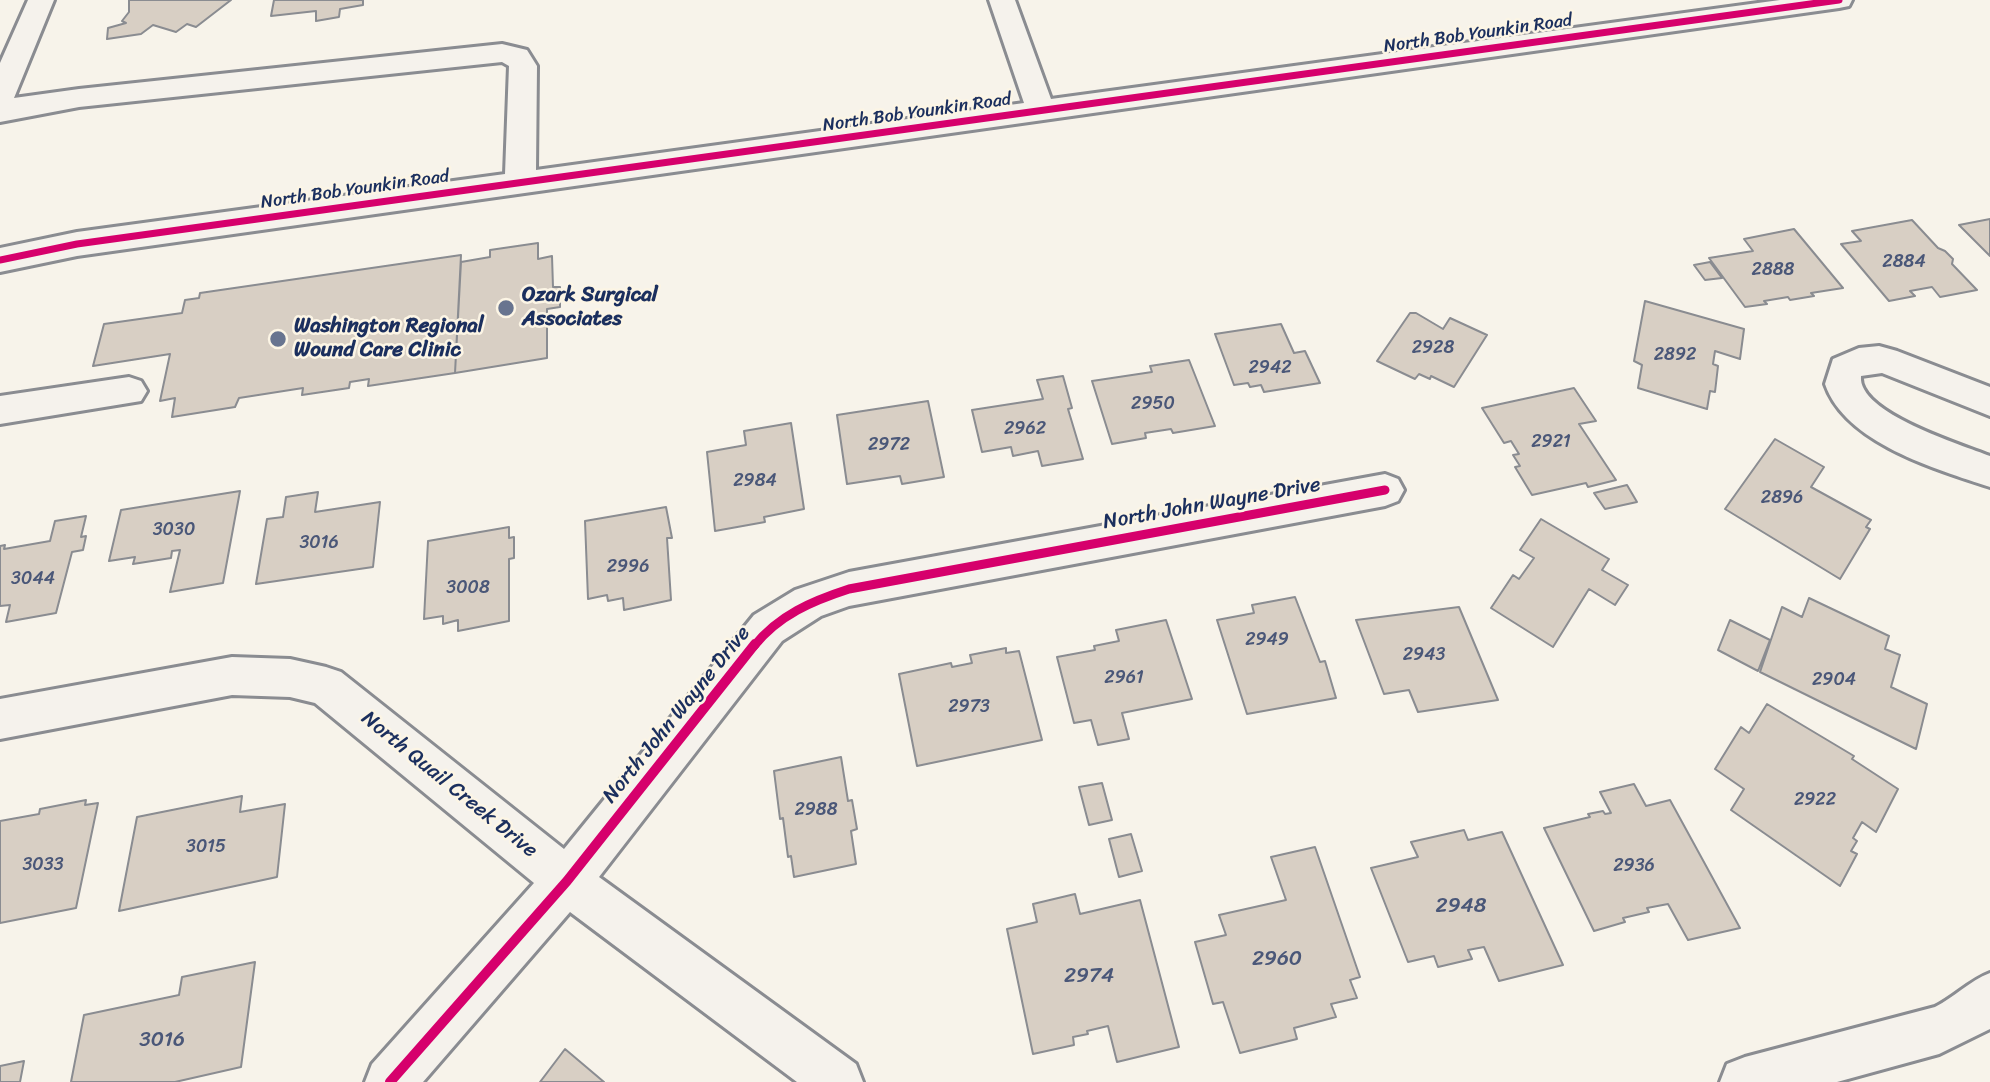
<!DOCTYPE html>
<html>
<head>
<meta charset="utf-8">
<style>
  body { margin:0 }
  canvas { display:block; background:#f7f3ea }
</style>
</head>
<body>
<canvas width="1990" height="1082"></canvas>
<script>
const context = document.querySelector('canvas').getContext('2d');
context.lineJoin = 'round';
function paint(path, color) {
  context.fillStyle = color;
  context.fill(path, 'evenodd');
}
function stroke(path, color, width, dash) {
  context.strokeStyle = color;
  context.lineWidth = width;
  context.lineCap = dash ? 'butt' : 'round';
  context.setLineDash(dash || []);
  context.stroke(path);
}
function label(font, color, halo, rows, align = 'center') {
  context.font = font + ' Sriracha,sans-serif';
  context.lineWidth = 5;
  context.setLineDash([]);
  context.textBaseline = 'middle';
  context.strokeStyle = halo;
  context.fillStyle = color;
  for (const [text, x, y, turn = 0] of rows) {
    context.save();
    context.translate(x, y);
    context.rotate((+turn || 0) * Math.PI / 180);
    context.textAlign = isNaN(turn) ? turn : align;
    if (halo) context.strokeText(text, 0, 0);
    context.fillText(text, 0, 0);
    context.restore();
  }
}
const building = new Path2D(`
  M129,0H231L196,27L187,24L176,32L153,25L141,34L107,39L108,28L126,23L122,21L129,12Z
  M274,0H363V5L340,9L339,17L316,21V11L271,16Z
  M1990,219V256L1959,225Z
  M1912,220L1938,248L1945,251L1953,259L1952,264L1977,290L1940,297L1932,287L1910,291L1915,296L1889,301L1841,244L1861,241L1852,231Z
  M1794,229L1843,288L1811,293L1814,296L1790,300L1788,297L1764,301L1767,304L1745,307L1709,258L1753,251L1744,239Z
  M538,243V259L552,256L553,287H560V307L547,309V358L455,373L461,262L490,257V250Z
  M461,255L455,373L368,386L369,379L350,382L349,388L302,395L303,388L239,398L235,407L172,417L175,398L160,401L170,354L93,366L104,324L182,313L185,300L199,298L200,293Z
  M1710,262L1722,278L1705,280L1694,265Z
  M1645,301L1744,329L1740,359L1715,351L1713,364L1718,366L1715,392L1710,391L1707,409L1638,388L1642,365L1634,361Z
  M1410,313H1416L1443,329L1450,318L1487,335L1454,387L1431,376L1430,379L1419,374L1415,379L1377,361Z
  M1281,324L1294,353L1305,351L1320,383L1264,392L1261,385L1250,387L1248,383L1234,385L1215,334Z
  M1189,360L1215,426L1173,433L1171,429L1145,433L1146,438L1112,444L1092,381L1152,372L1150,366Z
  M1063,376L1072,408L1068,409L1083,459L1042,466L1038,451L1013,456L1011,447L982,452L972,410L1043,399L1037,380Z
  M1574,388L1596,421L1579,424L1616,480L1588,487L1586,483L1532,495L1515,467L1520,466L1513,455L1519,454L1511,441L1504,443L1482,408Z
  M928,401L944,477L902,484L900,476L847,484L837,415Z
  M791,423L804,509L764,517L765,522L715,531L707,452L746,445L744,431Z
  M1775,439L1824,467L1811,487L1871,520L1866,527L1870,529L1840,579L1725,509Z
  M1627,485L1637,502L1605,509L1594,493Z
  M240,491L223,583L170,592L180,550L172,551L171,558L133,564L135,557L109,561L121,510Z
  M318,492L315,512L380,502L373,567L256,584L267,519L283,517L286,497Z
  M666,507L672,538H667L671,600L624,610L623,598L608,601L607,595L588,599L585,521Z
  M86,516L81,537L86,536L83,550L72,552L56,613L6,622L10,605L0,606V546L5,545L4,549L50,541L55,521Z
  M1541,519L1609,559L1602,570L1628,585L1615,605L1589,589L1553,647L1491,608L1513,575L1519,579L1534,558L1520,550Z
  M509,527V538L514,537V558L509,559V621L458,631V620L443,624V616L424,619L428,541Z
  M1295,597L1320,662L1325,661L1336,698L1247,714L1217,620L1254,613L1252,605Z
  M1809,598L1889,636L1885,649L1900,655L1891,687L1927,704L1916,749L1760,672L1782,607L1802,617Z
  M1459,607L1498,700L1418,712L1409,690L1384,694L1356,620Z
  M1166,620L1192,699L1122,713L1129,739L1098,745L1091,720L1074,723L1057,657L1095,650L1094,646L1119,641L1116,630Z
  M1730,620L1770,640L1758,671L1718,650Z
  M1006,648V653L1019,651L1042,740L917,766L899,674L951,663L952,667L972,663L970,655Z
  M1767,704L1854,756L1852,759L1898,789L1876,832L1862,822L1853,838L1857,841L1851,851L1857,854L1840,886L1731,810L1744,789L1715,769L1741,727L1749,733Z
  M841,757L848,801L852,800L857,829L851,831L856,864L794,877L791,856L788,857L783,818L780,819L774,771Z
  M1102,783L1112,820L1089,825L1079,787Z
  M1634,784L1646,806L1670,800L1740,928L1688,940L1668,904L1647,908L1649,912L1623,918L1625,922L1594,931L1544,828L1590,817L1588,814L1603,811L1605,814L1611,813L1600,792Z
  M242,796L240,812L285,804L277,877L119,911L137,817Z
  M86,800L85,805L98,803L76,908L0,923V821L39,814L40,809Z
  M1464,830L1468,840L1502,832L1563,965L1499,981L1484,947L1468,950L1472,959L1438,967L1434,956L1408,962L1371,868L1418,857L1411,842Z
  M1131,834L1142,871L1119,877L1109,839Z
  M1315,847L1360,977L1350,980L1357,998L1331,1004L1336,1017L1294,1028L1297,1039L1240,1053L1223,1002L1213,1004L1195,942L1226,935L1219,915L1286,900L1271,857Z
  M1075,894L1080,914L1140,900L1179,1047L1117,1062L1108,1026L1087,1031L1088,1034L1073,1037L1074,1045L1033,1054L1007,929L1037,922L1033,904Z
  M255,962L241,1067L175,1082H71L84,1015L179,995L182,977Z
  M565,1049L604,1082H540Z
  M24,1061L20,1082H0V1066Z`);
paint(building, '#d8cfc4');
stroke(building, '#8a8c91', 2);
const minor = new Path2D(`
  M28,0H54L14,98L79,89L502,44L527,50L537,66L536,170L1024,103L989,0H1015L1051,99L1780,0H1852L1849,6L1839,8L77,256L0,272V248L77,232L505,174L509,66L502,62L79,107L0,122V63Z
  M1879,346L1897,351L1990,387V416L1882,373L1861,376C1857,413 1962,445 1990,456V487C1936,469 1845,443 1825,384L1833,359L1859,348Z
  M129,377L141,381L147,391L141,401L0,424V396Z
  M1385,474L1398,479L1404,490L1398,501L1385,506L849,606L821,616L782,641L599,877L856,1064L863,1082H797L570,912L423,1082H365L372,1064L534,883L315,703L290,697L232,695L0,739V699L232,657L290,659L326,667L341,672L564,849L754,615L795,590L849,572Z
  M1990,973V1029L1939,1054L1837,1082H1720L1727,1064L1745,1057L1935,1007C1955,997 1969,981 1990,973Z`);
stroke(minor, '#8a8c91', 6);
paint(minor, '#f5f2ec');
stroke(new Path2D(`
  M0,260L77,244L1839,0`), '#d6006c', 7);
stroke(new Path2D(`
  M754,646C779,615 812,601 849,589L1385,490`), '#d6006c', 9);
stroke(new Path2D(`
  M390,1082L567,881L755,644`), '#d6006c', 10);
for (const [x, y, r, color] of [
  [506,308,9,"#68748f"],
  [278,339,9,"#68748f"]
]) {
  const dot = new Path2D();
  dot.arc(x, y, r, 0, 2 * Math.PI);
  context.fillStyle = color;
  context.fill(dot);
  stroke(dot, '#fcf5e5', 2.5);
}
label('18px', '#1b2f5e', '#fcf5e5', [
  ["North Bob Younkin Road",1478,34,-8],
  ["North Bob Younkin Road",917,113,-8],
  ["North Bob Younkin Road",355,190,-8]
]);
label('18px', '#4a5778', null, [
  ["2884",1904,262],
  ["2888",1773,270],
  ["2928",1433,348],
  ["2892",1675,355],
  ["2942",1270,368],
  ["2950",1153,404],
  ["2962",1025,429],
  ["2921",1551,442],
  ["2972",889,445],
  ["2984",755,481],
  ["2896",1782,498],
  ["3030",174,530],
  ["3016",319,543],
  ["2996",628,567],
  ["3044",33,579],
  ["3008",468,588],
  ["2949",1267,640],
  ["2943",1424,655],
  ["2961",1124,678],
  ["2904",1834,680],
  ["2973",969,707],
  ["2922",1815,800],
  ["2988",816,810],
  ["3015",206,847],
  ["3033",43,865],
  ["2936",1634,866]
]);
label('bold 21px', '#1b2f5e', '#fcf5e5', [
  ["Ozark Surgical",522,296],
  ["Associates",522,320],
  ["Washington Regional",294,327],
  ["Wound Care Clinic",294,351]
], 'left');
label('21px', '#1b2f5e', '#fcf5e5', [
  ["North John Wayne Drive",1212,504,-10],
  ["North John Wayne Drive",677,715,-51],
  ["North Quail Creek Drive",449,785,39]
]);
label('21px', '#4a5778', null, [
  ["2948",1461,907],
  ["2960",1277,960],
  ["2974",1089,977],
  ["3016",162,1041]
]);
</script>
</body>
</html>
